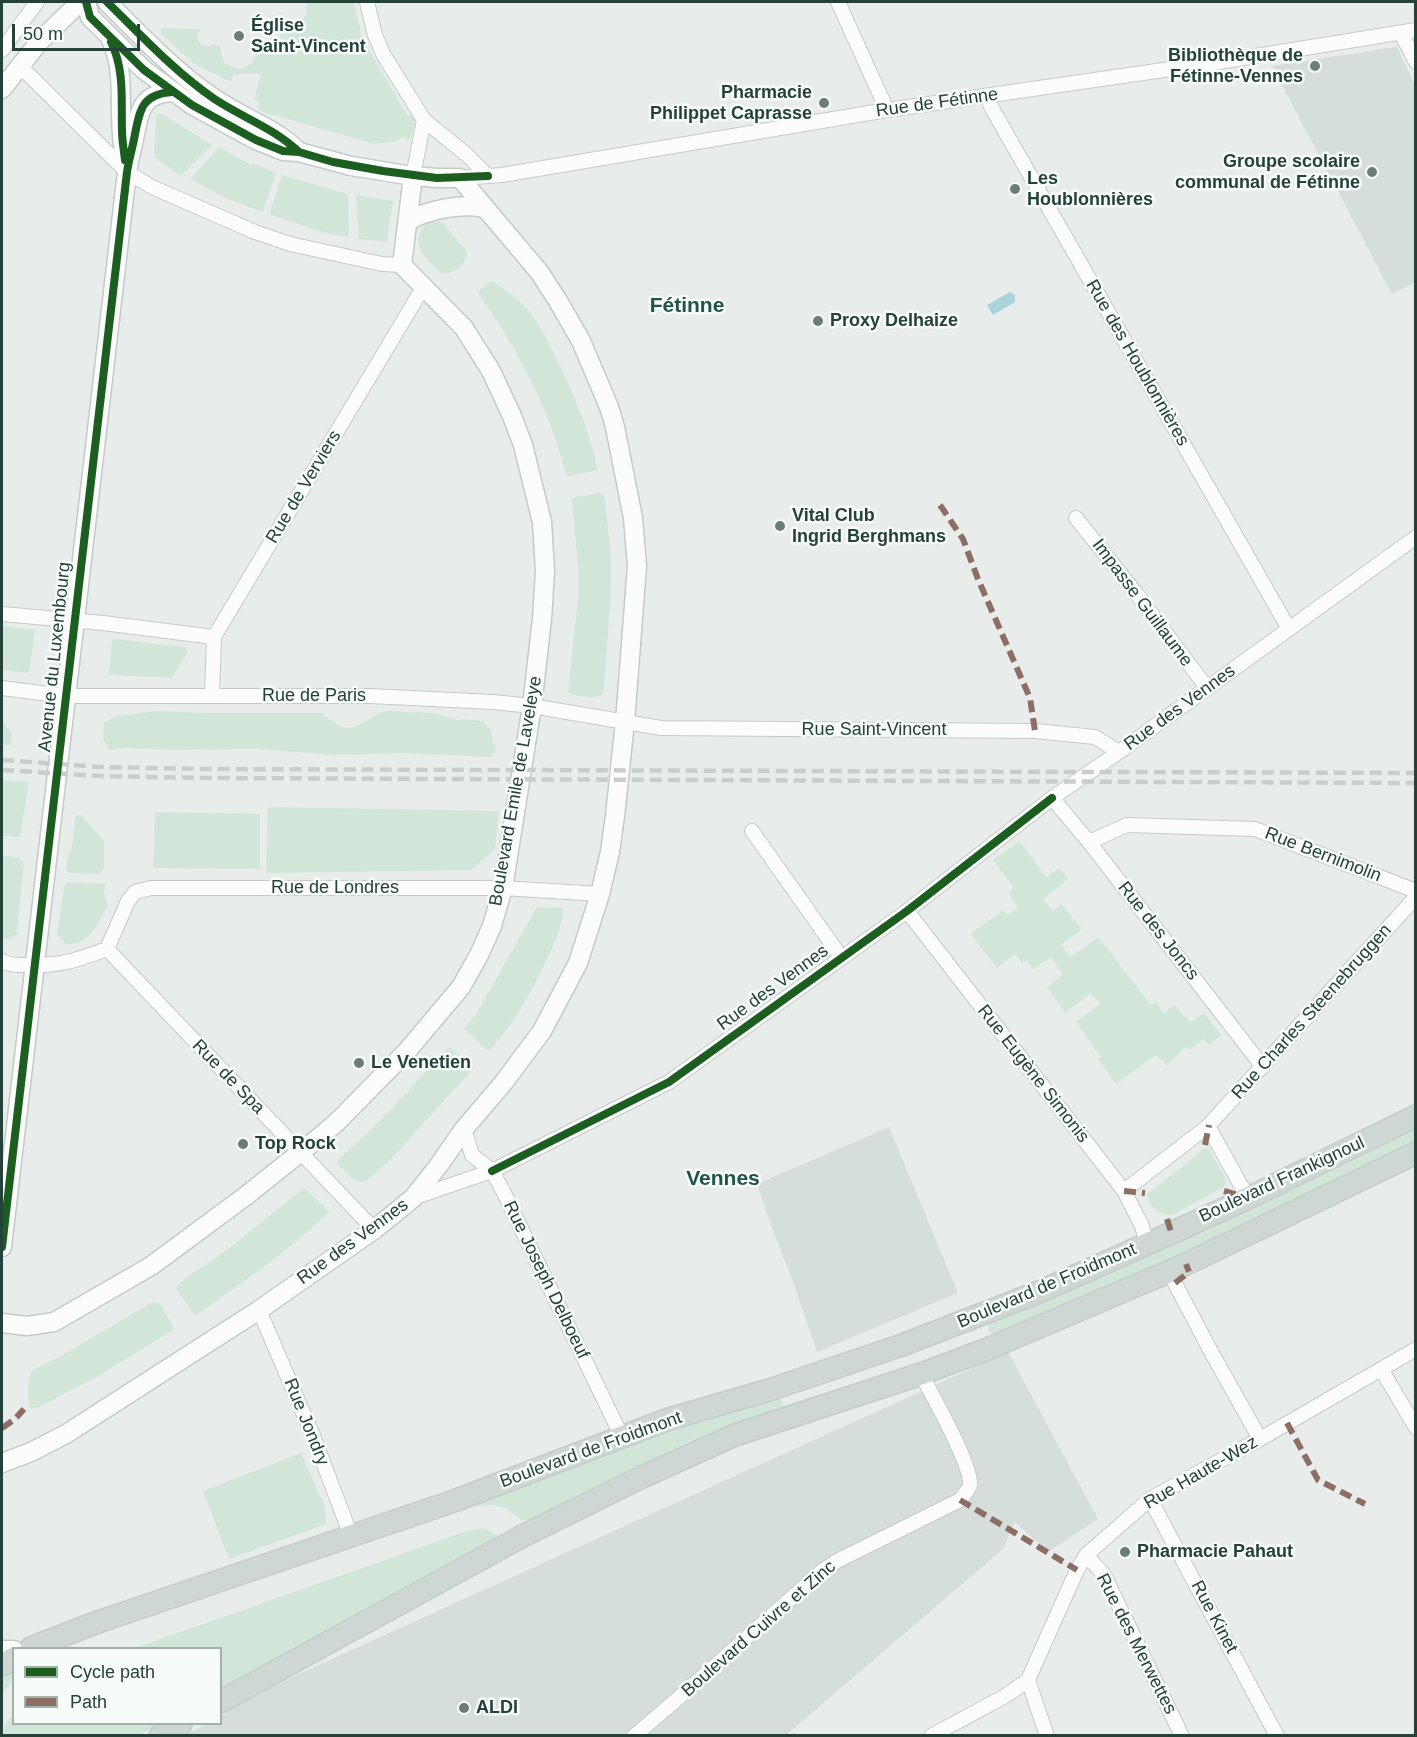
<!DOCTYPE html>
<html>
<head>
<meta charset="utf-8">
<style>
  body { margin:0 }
  #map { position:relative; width:1417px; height:1737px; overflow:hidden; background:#e8edeb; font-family:Helvetica,sans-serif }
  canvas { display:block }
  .frame { position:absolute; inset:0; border:3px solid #24423a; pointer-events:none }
  .legend { position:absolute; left:12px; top:1647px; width:210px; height:78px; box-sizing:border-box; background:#f7fbf9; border:2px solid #a3b1ad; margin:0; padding:8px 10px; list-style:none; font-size:18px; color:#24423a }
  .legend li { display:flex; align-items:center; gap:12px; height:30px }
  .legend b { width:30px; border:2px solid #a3b1ad }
  .scale { position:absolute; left:12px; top:24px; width:128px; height:27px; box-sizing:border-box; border:3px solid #24423a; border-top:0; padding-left:8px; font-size:18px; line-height:21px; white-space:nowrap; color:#24423a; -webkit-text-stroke:4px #f7fbf9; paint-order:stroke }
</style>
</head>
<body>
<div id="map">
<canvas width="1417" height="1737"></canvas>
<div class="frame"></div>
<ul class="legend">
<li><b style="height:8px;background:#1b5e20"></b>Cycle path</li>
<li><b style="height:8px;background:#8d6e63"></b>Path</li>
</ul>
<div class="scale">50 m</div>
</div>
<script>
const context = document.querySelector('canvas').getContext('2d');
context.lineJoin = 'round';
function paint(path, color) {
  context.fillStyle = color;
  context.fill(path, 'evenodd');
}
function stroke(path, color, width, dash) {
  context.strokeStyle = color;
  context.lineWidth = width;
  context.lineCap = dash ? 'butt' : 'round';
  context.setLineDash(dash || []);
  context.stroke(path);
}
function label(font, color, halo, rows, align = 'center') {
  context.font = font + ' Helvetica,sans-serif';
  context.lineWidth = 5;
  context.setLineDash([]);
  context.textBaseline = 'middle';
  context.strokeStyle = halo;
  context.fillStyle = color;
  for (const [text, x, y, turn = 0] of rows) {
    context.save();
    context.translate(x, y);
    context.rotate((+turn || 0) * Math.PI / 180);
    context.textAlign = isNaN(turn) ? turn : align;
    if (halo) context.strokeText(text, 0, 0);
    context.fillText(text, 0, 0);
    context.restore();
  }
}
paint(new Path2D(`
  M1397,47L1415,85L1416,282L1392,294L1272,66Z
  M889,1127L958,1293L817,1352L791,1276L773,1231L757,1184Z
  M1008,1352L1098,1519L1048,1552L1015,1522L1003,1549L786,1735L184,1736L206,1724H220L221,1715L279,1683Z`), '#d6dedb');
paint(new Path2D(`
  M307,2H354L362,38L407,115L414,116C415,126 414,132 408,141L403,136L397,141L374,144L259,111V102L254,99L261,74H233L231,82L196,65L161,34V28L201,29L197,35C198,43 201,46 209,47L214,44L216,46H220L223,61C240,75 255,69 258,46L261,47L262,45C272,51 278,49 281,37L277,31L280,28C300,29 306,21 307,2Z
  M158,114H162L212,145L183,174L179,175L154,157L156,117Z
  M219,147L229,152V154L252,165L253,163L276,173L263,211H259L228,199L190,179Z
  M282,175L348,194L349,237L325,233L271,215L270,213Z
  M356,195L393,201L387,242L359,239Z
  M433,221L440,222L445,225L467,252C466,265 453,275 441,273C430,262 415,251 419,235C421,227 426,223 433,221Z
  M492,281C505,290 519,298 528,310C540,324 548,342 556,358C574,394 589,430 598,470L570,476L566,475C549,409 519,350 479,295V291Z
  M599,493L603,495L605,500L611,557V589L604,690L602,695C592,700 581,696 570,694L568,692L578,599V568L572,498Z
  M2,626L35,630L29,673L2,670Z
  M114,639L183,647L186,648L187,653L172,678L109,675L112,640Z
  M158,711L206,713H322L340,727L353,728L384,711L434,713L458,720L464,719L482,721L490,729L496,751L490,757L402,753L335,755L259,749L173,750L125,748L109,750L103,739L104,723L116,716Z
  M2,721L12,734L11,745L2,744Z
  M2,780L29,782L20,837L2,836Z
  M268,807L499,811L495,849L471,870L266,873Z
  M155,812L260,814V869L153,868Z
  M80,814L104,841V868L100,874L69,873L66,870L68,855L72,848L75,817Z
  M1020,841L1046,877L1059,868L1068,879L1043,899L1052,911L1061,904L1082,929L1061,945L1071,957L1098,937L1151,1005L1156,1001L1164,1013L1175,1005L1184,1016H1185L1191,1022L1204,1013L1221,1035L1209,1045L1203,1039L1190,1050L1186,1047L1167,1065L1156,1055L1116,1084L1098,1059L1101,1057L1076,1022L1101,1003L1090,994L1065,1013L1047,987L1063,975L1051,957L1033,969L1027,960L1022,963L1016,954L997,968L971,934L1003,910L1008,915L1018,907L1008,893L1014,888L993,860Z
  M2,856L19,857L24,863L17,934L9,940L2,937Z
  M67,882L106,884L103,892L108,905C99,922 89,946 66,944L57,934L64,887Z
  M537,907L563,908C566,930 527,1001 513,1021C506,1031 498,1041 490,1050H487L464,1029L476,1014Z
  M451,1048L473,1067V1069L392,1158L365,1182L355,1181L337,1164V1161L380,1121L447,1049Z
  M1415,1126V1143L1127,1281L995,1336L988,1331L989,1327L992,1321Z
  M1204,1148L1210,1150L1226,1180L1224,1187L1172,1215C1160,1217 1147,1205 1148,1193L1176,1172Z
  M304,1188L329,1211L327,1214C289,1251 243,1281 200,1313L196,1315L194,1314L176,1289L178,1284L232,1246Z
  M153,1302L160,1304L175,1329L93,1379L39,1407L30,1409C27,1399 27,1380 32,1370L59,1357Z
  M780,1397L785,1410L717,1430L688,1442L552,1514L534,1521L526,1520L520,1519L505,1508L495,1505L471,1506L309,1559L662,1433Z
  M301,1453L325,1507L326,1524L229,1559L203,1491Z
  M484,1528L499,1536L501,1544L221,1692L220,1648H135L467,1531Z
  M13,1667V1680L2,1693V1675Z
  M13,1713L14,1724H162L139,1735L4,1736V1728Z`), '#d1e6d8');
paint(new Path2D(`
  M1010,292L1015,295V302L993,315L987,305Z`), '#a9d4db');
const street = new Path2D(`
  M367,2L375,35L383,54L424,120L467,155L488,176
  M838,2L887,110
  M1401,33L1416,62
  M2,50L37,2
  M20,66L127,172L152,187L255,232L290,244L382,264L402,265
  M986,96L994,112L1289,629
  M413,176L424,120
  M460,178L502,175L887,110L1219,62L1416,30
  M1076,518L1136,593L1207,688
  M2,614L103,623L214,637
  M2,688L65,696H370L493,702L532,706L661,728L1035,731L1095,737L1119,752
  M212,695L214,637L424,286
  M1052,798L1089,842L1263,1067
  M752,831L841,957
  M1089,842L1127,825L1255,829L1416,891
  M907,911L1124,1191L1142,1226L1147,1244
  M107,949L128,901L135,892L151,888H503L600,894
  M107,949L364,1219L375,1229
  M2,961C10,966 19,965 29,965C61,966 77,960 107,949
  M1208,1126L1248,1198
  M464,1129L472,1155L492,1171L503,1191L622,1437
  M1124,1191L1208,1126L1416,897
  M413,1198L492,1171L669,1082L907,911L1052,798L1119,752L1416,537
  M1169,1272L1209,1348L1260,1439
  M259,1310L314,1438L351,1536
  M1381,1369L1416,1428
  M1150,1499L1277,1736
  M1086,1555L1104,1575L1182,1736
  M1028,1680L1047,1736
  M634,1736L675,1701L822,1571L837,1561L960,1500C963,1496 969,1490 970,1485C972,1465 932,1395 921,1374
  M931,1736L1007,1695L1028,1680L1077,1570L1086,1555L1150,1499L1260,1439L1416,1349`);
const secondary = new Path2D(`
  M107,2C140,35 173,70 212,97C240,117 274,127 298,151
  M111,40C125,70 119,102 122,134C122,142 124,150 125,158
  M2,89L40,41L80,2
  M408,221C427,210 462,203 483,208
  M2,1247L127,172C129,159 133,146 135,134C140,108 143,94 172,92
  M2,1323L27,1326L54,1322L151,1266L247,1195L322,1135L337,1122L407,1051L461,987L479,955L492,926L503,888L532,706L542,619L545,571L542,522L523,445L512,416L491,371L464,328L402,265L413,176
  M2,1463L31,1452L66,1434L259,1310L375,1229L413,1198L439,1165L464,1129L504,1082L542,1031L578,963L600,894L610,852L615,816L625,722L637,566L633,518L615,427L609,407L581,341L558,301L540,273L460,178H437L413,176L351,166L299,152L283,151L256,140L192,105L144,70L90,17L86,2
  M2,1650H14`);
const primary = new Path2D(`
  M31,1648L95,1623L454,1501L669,1419L769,1390L902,1345L1039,1292L1147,1244L1248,1198L1416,1116
  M2,1665L14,1658
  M220,1702L521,1537L642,1477L735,1435L921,1374L985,1350L1180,1267L1416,1153
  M160,1736L181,1724`);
stroke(street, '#c5cac8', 16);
stroke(secondary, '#c3cbc8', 21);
stroke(primary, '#c3ccc9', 24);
stroke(street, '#fcfcfc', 14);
stroke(secondary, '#fcfcfc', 18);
stroke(primary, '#cfd7d5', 21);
stroke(new Path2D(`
  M2,760L100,767L201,769L1416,773
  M2,770L100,776L201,778L1416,783`), '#c9cdcc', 4.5, [12, 6]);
stroke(new Path2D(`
  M940,505L963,539L978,579L1030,698L1035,731
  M1205,1145L1209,1125
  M1124,1191L1145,1193
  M1224,1191L1248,1198
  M1167,1219L1171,1232
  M1175,1283L1189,1272L1186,1264
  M1287,1423L1318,1480L1365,1504
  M2,1428L15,1419L24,1409
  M960,1500L1077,1570`), '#8d6e63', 6, [12, 6]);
stroke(new Path2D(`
  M86,2L90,17L144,70L192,105L256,140L283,151L299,152L333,162L383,171L437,178L488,176
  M107,2C141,35 174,71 213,98C241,117 274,128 299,152
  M111,42C125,70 121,101 122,131C122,141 124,150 125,160
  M492,1171L669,1082L907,911L1052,798
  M2,1247L127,172C129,159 133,146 135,134C140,108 143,94 172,92`), '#1b5e20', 8);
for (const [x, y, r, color] of [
  [239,36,6,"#697e78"],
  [1315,66,6,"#697e78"],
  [824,103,6,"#697e78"],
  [1372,172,6,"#697e78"],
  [1015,189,6,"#697e78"],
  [818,321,6,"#697e78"],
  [780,526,6,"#697e78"],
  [359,1063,6,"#697e78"],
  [243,1144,6,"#697e78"],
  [1125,1552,6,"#697e78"],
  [464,1708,6,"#697e78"]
]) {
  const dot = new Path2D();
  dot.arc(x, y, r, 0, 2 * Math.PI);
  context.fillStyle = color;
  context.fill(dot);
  stroke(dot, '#f7fbf9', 2);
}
label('bold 18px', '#24423a', '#f7fbf9', [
  ["Église",251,26],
  ["Saint-Vincent",251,47],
  ["Bibliothèque de",1303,56,"right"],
  ["Fétinne-Vennes",1303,77,"right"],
  ["Pharmacie",812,93,"right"],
  ["Philippet Caprasse",812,114,"right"],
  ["Groupe scolaire",1360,162,"right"],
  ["communal de Fétinne",1360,183,"right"],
  ["Les",1027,179],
  ["Houblonnières",1027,200],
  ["Proxy Delhaize",830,321],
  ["Vital Club",792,516],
  ["Ingrid Berghmans",792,537],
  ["Le Venetien",371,1063],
  ["Top Rock",255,1144],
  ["Pharmacie Pahaut",1137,1552],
  ["ALDI",476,1708]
], 'left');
label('18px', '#24423a', '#f7fbf9', [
  ["Rue de Fétinne",937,103,-8],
  ["Rue des Houblonnières",1137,363,60],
  ["Rue de Verviers",304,487,-59],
  ["Impasse Guillaume",1142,603,53],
  ["Avenue du Luxembourg",55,657,-84],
  ["Rue de Paris",314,696],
  ["Rue des Vennes",1180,708,-36],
  ["Rue Saint-Vincent",874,730],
  ["Boulevard Emile de Laveleye",516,791,-80],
  ["Rue Bernimolin",1323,855,21],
  ["Rue de Londres",335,888],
  ["Rue des Joncs",1158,931,52],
  ["Rue des Vennes",773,988,-36],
  ["Rue Charles Steenebruggen",1312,1012,-48],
  ["Rue Eugène Simonis",1033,1074,52],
  ["Rue de Spa",228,1077,46],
  ["Boulevard Frankignoul",1282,1180,-25],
  ["Rue des Vennes",353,1242,-36],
  ["Rue Joseph Delboeuf",546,1280,64],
  ["Boulevard de Froidmont",1047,1286,-23],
  ["Rue Jondry",306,1422,68],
  ["Boulevard de Froidmont",591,1450,-20],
  ["Rue Haute-Wez",1201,1473,-30],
  ["Rue Kinet",1214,1617,62],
  ["Boulevard Cuivre et Zinc",759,1629,-41],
  ["Rue des Merwettes",1136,1644,63]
]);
label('bold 21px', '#1f5548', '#f7fbf9', [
  ["Fétinne",687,306],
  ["Vennes",723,1179]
]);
</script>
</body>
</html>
